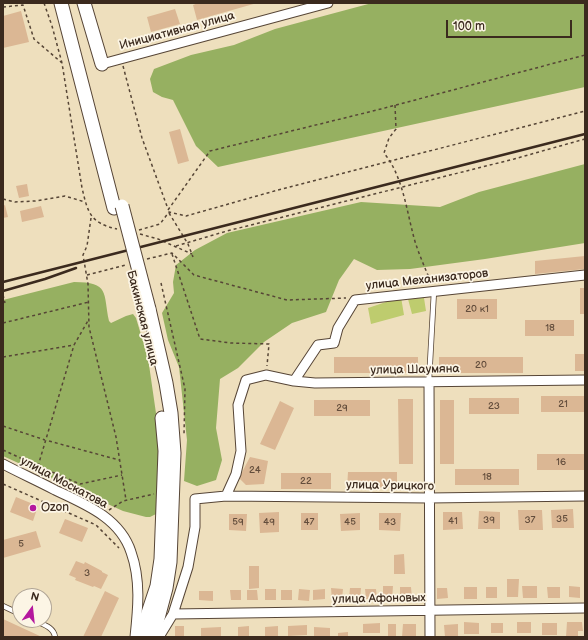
<!DOCTYPE html>
<html>
<head>
<meta charset="utf-8">
<style>
  body { margin:0 }
  #map { position:relative; width:588px; height:640px; overflow:hidden; background:#eedfbd; font-family:"Balsamiq Sans",sans-serif }
  canvas { display:block }
  .frame { position:absolute; inset:0; border:4px solid #3b2a1e; pointer-events:none }
  .north { position:absolute; left:12px; top:588px; width:40px; height:40px; box-sizing:border-box; background:#fcf5e5; border:1px solid #afa495; border-radius:50%; rotate:15deg; font-size:11px; font-weight:700; line-height:16px; text-align:center; color:#3b2a1e }
  .north::after { content:''; display:block; margin:auto; width:14px; height:18px; background:#b5179e; clip-path:polygon(50% 0,100% 100%,50% 72%,0 100%) }
  .scale { position:absolute; left:446px; top:20px; width:126px; height:18px; box-sizing:border-box; border:2px solid #3b2a1e; border-top:0; padding-left:5px; font-size:12px; line-height:14px; white-space:nowrap; color:#3b2a1e; -webkit-text-stroke:3px #fcf5e5; paint-order:stroke }
</style>
</head>
<body>
<div id="map">
<canvas width="588" height="640"></canvas>
<div class="frame"></div>
<div class="north">N</div>
<div class="scale">100 m</div>
</div>
<script>
const context = document.querySelector('canvas').getContext('2d');
context.lineJoin = 'round';
function paint(path, color) {
  context.fillStyle = color;
  context.fill(path, 'evenodd');
}
function stroke(path, color, width, dash) {
  context.strokeStyle = color;
  context.lineWidth = width;
  context.lineCap = dash ? 'butt' : 'round';
  context.setLineDash(dash || []);
  context.stroke(path);
}
function label(font, color, halo, rows, align = 'center') {
  context.font = font + ' "Balsamiq Sans",sans-serif';
  context.lineWidth = 3.5;
  context.setLineDash([]);
  context.textBaseline = 'middle';
  context.strokeStyle = halo;
  context.fillStyle = color;
  for (const [text, x, y, turn = 0] of rows) {
    context.save();
    context.translate(x, y);
    context.rotate((+turn || 0) * Math.PI / 180);
    context.textAlign = isNaN(turn) ? turn : align;
    if (halo) context.strokeText(text, 0, 0);
    context.fillText(text, 0, 0);
    context.restore();
  }
}
paint(new Path2D(`
  M401,297L404,315L371,324L368,308Z
  M424,298L426,311L412,314L408,299Z`), '#becc6e');
paint(new Path2D(`
  M372,3H585V87L218,167L196,146L173,100L162,97L153,92L150,79L154,69L191,55L234,45L275,29Z
  M585,164V243L485,259L410,269L377,270L354,259L339,280L326,312L292,323L264,342L238,368L220,379L216,428L222,460L216,480L197,486L184,481L187,440L179,367L168,340L162,313L174,293L173,282L176,265L195,250L227,233L361,202L440,207L479,192Z
  M74,282C110,282 103,293 109,321L111,323L126,316L133,314L136,318L148,358L159,434L157,506L156,514L150,517H146L123,511L3,456V300Z`), '#96b061');
paint(new Path2D(`
  M198,3H257L197,20L193,5Z
  M175,9L180,24L151,32L147,17Z
  M21,11L29,42L3,48V16Z
  M180,129L189,161L178,164L169,132Z
  M27,184L29,196L19,198L16,186Z
  M5,205L8,217L3,218V206Z
  M41,206L44,217L22,222L20,211Z
  M585,256V269L535,274V261Z
  M580,288H585V314H580Z
  M457,299H497V319H457Z
  M525,320H574V336H525Z
  M575,354H585V371H575Z
  M334,357H418V373H334Z
  M439,357H523V373H439Z
  M541,396H585V412H541Z
  M469,398H519V414H469Z
  M398,399H413V464H399Z
  M314,400H370V416H314Z
  M440,400H454V464H440Z
  M280,401L294,408L275,450L260,444Z
  M537,454H585V470H537Z
  M250,457L268,461L264,484L246,485L239,478Z
  M455,469H519V485H455Z
  M348,472H397V488H347Z
  M281,473H331V489H281Z
  M16,497L38,506L33,521L10,512Z
  M573,509L574,528H552L551,510Z
  M518,510H542L543,530H519Z
  M479,511L500,512V529H478Z
  M279,512V532L260,533L259,513Z
  M443,512H462L463,529L443,530Z
  M301,513H318V530H301Z
  M360,513V530L341,531L340,514Z
  M379,513H401L400,531L379,530Z
  M229,514H247L246,531L229,530Z
  M65,519L88,528L82,542L59,533Z
  M36,531L41,547L3,558V540Z
  M404,554L405,574H394V555Z
  M76,561L84,564L85,562L102,571V572L108,575L101,589L94,586L93,587L75,580L76,578L69,575Z
  M249,566H259V588L249,589Z
  M507,579H519L518,597H507Z
  M383,586H393L392,600H383Z
  M522,586H537V598H523Z
  M569,586L580,587V598L569,597Z
  M400,587H411L412,599H400Z
  M464,587H477V599H464Z
  M486,587H497V598H486Z
  M547,587H560V598H548Z
  M331,588L343,589L342,599L332,600Z
  M350,588H361L360,599L349,598Z
  M437,588H447L448,598L437,599Z
  M265,589H276V600H265Z
  M299,589L310,590L309,601L298,600Z
  M325,589V599L313,600V590Z
  M365,589H376L377,599H366Z
  M230,590H241V600H231Z
  M247,590H257L258,600H247Z
  M281,590H292V600H281Z
  M105,591L119,598L101,637H83Z
  M199,591H213V601L199,600Z
  M3,619L42,637H3Z
  M464,622L479,623V634H464Z
  M517,622H531V633H517Z
  M567,622H582L583,631H578V637H566Z
  M380,623V633H363V624Z
  M491,623H503V633H491Z
  M542,623H557V635H542Z
  M388,624H396V637H388Z
  M403,624H416V637H402Z
  M458,624V637H445L444,625Z
  M307,625V635L288,636V626Z
  M175,626H184V636H175Z
  M249,626V637H238V627Z
  M278,626V637H265V627Z
  M221,627V636H201V628Z
  M314,627L330,628V637H314Z
  M348,632V637H338V633Z`), '#dbb794');
const lane = new Path2D(`
  M429,381L434,291
  M3,606L20,614
  M34,620C42,624 54,627 55,637`);
const street = new Path2D(`
  M102,64L328,3
  M294,381L318,345L334,343L338,328L355,300L585,275
  M429,381L430,637
  M3,464C20,473 38,481 55,490C85,504 120,518 131,552C141,580 138,609 135,637
  M226,496L236,474L241,451L238,405L246,380L266,375L294,381L315,383L585,380
  M173,614L585,608
  M159,637L173,614L188,567L195,527V499L226,496L429,498L585,496`);
const secondary = new Path2D(`
  M61,3L114,208
  M84,3L102,64
  M149,309L166,383L171,413L174,453L170,562L166,588L153,637
  M140,637L157,586L161,559L165,451L162,418`);
stroke(lane, '#564536', 6);
stroke(street, '#564536', 11);
stroke(secondary, '#564536', 15);
stroke(new Path2D(`
  M44,3L52,26L62,63
  M3,7L23,5L34,39L62,63L82,188C88,213 90,223 117,229
  M123,66L142,138L168,209
  M395,105L396,129L389,138L384,153C402,175 406,207 413,234C417,251 425,267 431,283
  M3,199L15,202L35,201L65,196L85,202
  M168,210L210,151L381,109L585,55
  M169,213L188,244L193,257
  M91,218L87,246L83,255L88,284L89,327L116,437L126,500
  M139,230L160,224L169,212L186,216L278,190L585,111
  M140,234L158,239L192,254
  M176,246L227,231L514,159L585,139
  M172,254L200,339L231,343L269,344L267,366
  M147,259L172,253L194,275L287,300L346,298
  M87,275L126,265
  M161,283L185,389L184,434
  M3,295L5,303
  M3,323L89,302
  M3,357L74,345L89,319
  M3,426L45,440
  M49,441L119,460
  M3,450L38,466L80,484L122,475
  M38,466L74,345
  M3,484L96,525L119,548
  M109,510L123,501L154,494`), '#564536', 1.5, [3, 3]);
stroke(lane, '#fff', 4.5);
stroke(street, '#fff', 9);
stroke(secondary, '#fff', 13);
stroke(new Path2D(`
  M3,282L585,134
  M3,291L45,279L76,268`), '#3b2a1e', 2.5);
const secondaryBridge = new Path2D(`
  M122,206L149,309`);
stroke(secondaryBridge, '#564536', 15, []);
stroke(secondaryBridge, '#fff', 13);
for (const [x, y, r, color] of [
  [33,508,4,"#b5179e"]
]) {
  const dot = new Path2D();
  dot.arc(x, y, r, 0, 2 * Math.PI);
  context.fillStyle = color;
  context.fill(dot);
  stroke(dot, '#fcf5e5', 1.5);
}
label('10px', '#634d3c', null, [
  ["20 к1",477,309],
  ["18",550,328],
  ["20",481,365],
  ["21",563,404],
  ["23",494,406],
  ["29",342,408],
  ["16",561,462],
  ["24",255,470],
  ["18",487,477],
  ["22",306,481],
  ["35",562,519],
  ["39",489,520],
  ["37",530,520],
  ["41",453,521],
  ["59",238,522],
  ["49",269,522],
  ["47",309,522],
  ["45",350,522],
  ["43",390,522],
  ["5",21,544],
  ["3",87,573]
]);
label('12px', '#3b2a1e', '#fcf5e5', [
  ["Инициативная улица",177,31,-15],
  ["улица Механизаторов",427,280,-6],
  ["Бакинская улица",142,318,76],
  ["улица Шаумяна",415,370,-1],
  ["улица Москатова",64,483,28],
  ["улица Урицкого",390,486,1],
  ["улица Афоновых",379,599,-1]
]);
label('12px', '#3b2a1e', '#fcf5e5', [
  ["Ozon",41,508]
], 'left');
</script>
</body>
</html>
